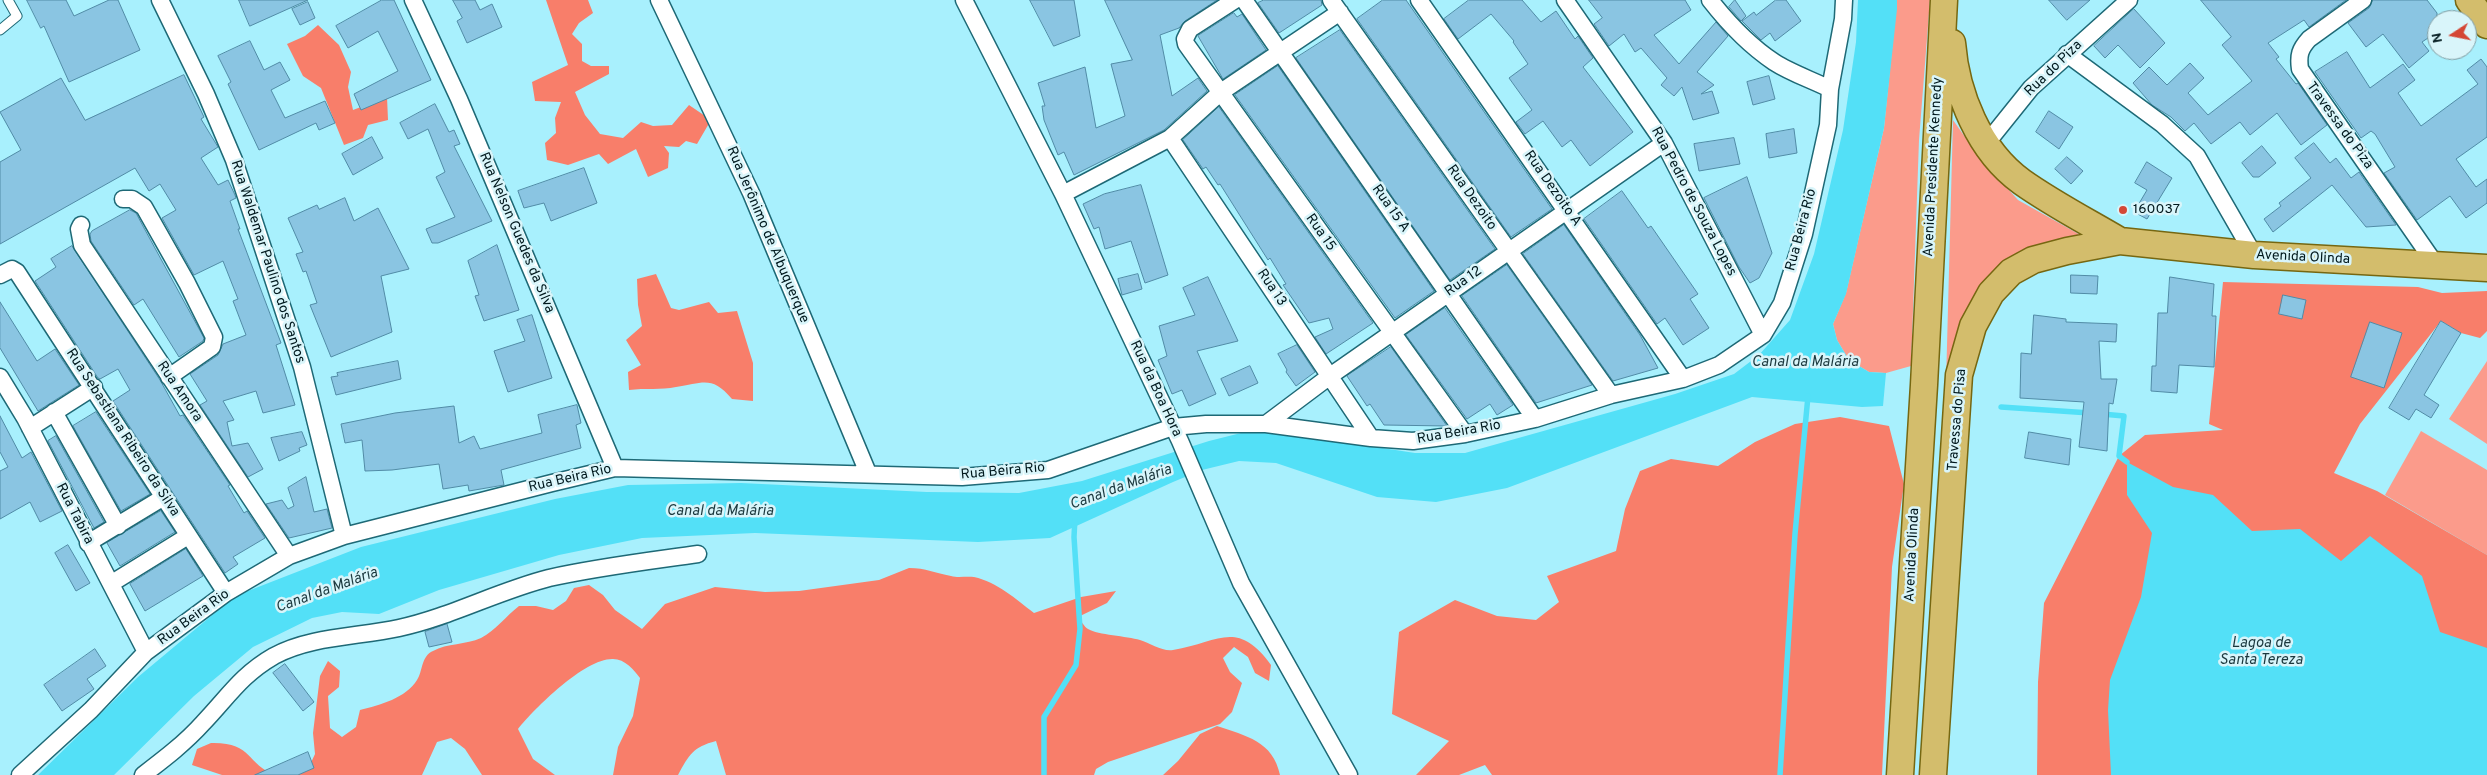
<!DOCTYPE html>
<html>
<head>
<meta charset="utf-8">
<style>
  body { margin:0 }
  #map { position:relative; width:2487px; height:775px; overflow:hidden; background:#a8f0fd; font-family:Overpass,sans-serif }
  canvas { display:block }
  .north { position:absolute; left:2427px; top:10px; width:50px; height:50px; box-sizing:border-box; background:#d9f5fa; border:1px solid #829da2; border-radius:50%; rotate:259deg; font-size:14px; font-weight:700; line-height:20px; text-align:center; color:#00181d }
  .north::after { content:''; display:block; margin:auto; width:18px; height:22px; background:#d44735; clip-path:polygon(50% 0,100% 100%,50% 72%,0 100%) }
</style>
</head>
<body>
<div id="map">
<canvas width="2487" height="775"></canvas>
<div class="north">N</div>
</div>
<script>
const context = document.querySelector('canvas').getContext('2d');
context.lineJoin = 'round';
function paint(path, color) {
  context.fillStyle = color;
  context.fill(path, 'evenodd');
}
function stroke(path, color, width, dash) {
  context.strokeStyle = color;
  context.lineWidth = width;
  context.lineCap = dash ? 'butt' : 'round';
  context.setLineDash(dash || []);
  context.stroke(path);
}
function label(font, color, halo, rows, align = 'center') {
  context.font = font + ' Overpass,sans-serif';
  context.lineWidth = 5;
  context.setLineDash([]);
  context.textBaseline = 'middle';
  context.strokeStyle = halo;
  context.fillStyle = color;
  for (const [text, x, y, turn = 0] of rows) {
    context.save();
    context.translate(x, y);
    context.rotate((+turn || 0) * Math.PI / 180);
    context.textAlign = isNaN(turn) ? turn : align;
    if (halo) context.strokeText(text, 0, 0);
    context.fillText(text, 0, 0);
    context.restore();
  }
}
paint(new Path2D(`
  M1897,0H1930L1919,140L1911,366L1886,373L1869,372L1849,360L1837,340L1833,324L1846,293L1884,128Z
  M1953,120L1979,157L2018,200L2084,237L2021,254L1946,383Z
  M2487,361V444L2449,419Z
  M2421,431L2487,470V555L2385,495Z`), '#fb9b8b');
paint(new Path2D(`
  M546,0H588L593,13L579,23L572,34L582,44V61L591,66H609V74L575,92L585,115L600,134L623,138L641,122L653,126L672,125L689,105L711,120L697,144L686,141L679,147L664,146L669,153L668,168L648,177L636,149L608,164L599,154L568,165L547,160L545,143L556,133L555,118L561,102L535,101L532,82L568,65Z
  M318,25L339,45L351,72L348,87L353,110L387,97L388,120L368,125L363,138L344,145L321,88L303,76L287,44L305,36Z
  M656,274L671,308L679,310L709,302L718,313L737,311L753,363V401L732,399C712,375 703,383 676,387C661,390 645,388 629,390L628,372L641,365L626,340L642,326L638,305L637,279Z
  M2223,282L2418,287L2442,293L2487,291V331L2480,338L2461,333L2441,321L2360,424L2334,473L2377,491L2487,555V775H2037L2038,682L2044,603L2119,456L2145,435L2223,430L2209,424Z
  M1840,417L1889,426L1904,484L1892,567L1882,775H1492L1485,765L1459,775H1416L1449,741L1392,714L1399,632L1455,600L1497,616L1536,620L1559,602L1547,576L1616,551L1625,509L1640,471L1671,459L1718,466L1755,442L1795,424Z
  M909,568C926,568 935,573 951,576C958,578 966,576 974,577C997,582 1016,599 1034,613L1081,597L1116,591L1107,603L1078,617C1081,620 1084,627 1088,629C1098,635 1127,636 1140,640C1150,643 1163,652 1173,650C1218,643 1237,618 1271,665L1269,681L1255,673L1248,657L1234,647L1223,658L1230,672L1242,683L1232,712L1220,724L1108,762L1096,769L1094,775H726L716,741C693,747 689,755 678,775H613L618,747L633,716L640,678C634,670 625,659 613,659C585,658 535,708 518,729L533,759L555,775H482L465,749L451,738L437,742L422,775H296L308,769L315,754L313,733L320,676L328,661L340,671L339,687L328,696L330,728L342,737L356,727L360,710C380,705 406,698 417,680C423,671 421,656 433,651C447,643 466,645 481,638C496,630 506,616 519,606H536L553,610L566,601L574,588L589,585L603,595L615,610L642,629L665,604L715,587L765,592L799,591L879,580Z
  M1217,726C1246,736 1273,741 1280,775H1163L1178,761L1200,734Z
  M211,743C253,742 246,764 275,775H222L192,765L197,749Z`), '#f87e6a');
paint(new Path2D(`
  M1858,0H1897V9L1884,128L1846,294L1833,324L1837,340L1849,360L1869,372L1886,373L1883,406L1862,407L1752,397L1507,488L1436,502L1377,497L1276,463L1239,461L1202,470L1173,482L1050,538L978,542L755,533L642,538L559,555L439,590L379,614L342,612L312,618L253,647L194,696L114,775H38L138,677L235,596L361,547L555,499L628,485L741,483L927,492L1019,493L1082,481L1209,441L1245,432L1265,430L1415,453H1465L1675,394L1734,374L1759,355L1790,320L1814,254L1843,130L1856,42Z
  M2127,462L2173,487L2213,495L2252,531L2300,529L2341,561L2370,536L2422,576L2440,632L2487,648V775H2111L2108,710L2110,680L2141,597L2152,533L2127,495Z`), '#53e0f7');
stroke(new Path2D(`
  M2001,407L2090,413
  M2102,414L2124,416L2119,456L2127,462
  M1044,775V717L1076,665L1080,629L1074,537L1075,517
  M1780,775L1795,534L1808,396`), '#53e0f7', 5.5);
const building = new Path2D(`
  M27,0H66L74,16L109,0H118L140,50L69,82L44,26L41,28Z
  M239,0H308L250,26Z
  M382,0H394L431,80L361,110L354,94L398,71L378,31L348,48L336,26Z
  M453,0H475L480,10L492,4L502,27L467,43L457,21L462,18Z
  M1030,0H1074L1080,36L1054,46Z
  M1105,0H1217L1185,21L1179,28L1160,35L1172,96L1198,78L1207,91L1164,130L1074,175L1064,152L1058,155L1044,120L1042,106H1045L1038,83L1085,67L1096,128L1125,116L1111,64L1132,60Z
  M1264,0H1321L1322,5L1279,33L1258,3Z
  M1383,0H1406L1552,209L1511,237L1357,19Z
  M1469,0H1522L1541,22L1556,11L1575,39L1578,36L1593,58L1583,67L1633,132L1590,166L1571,140L1562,147L1543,121L1525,134L1516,122L1532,110L1509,78L1528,64L1513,42L1514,41L1491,14L1458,39L1444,19Z
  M1589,0H1685L1691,10L1654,35L1679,64L1716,22L1728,36L1697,72L1714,85L1701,94L1712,91L1719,113L1693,120L1682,87L1674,96L1661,85L1667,78L1641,48L1635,52L1624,34L1609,46L1594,24L1602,18Z
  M1735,0L1746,16L1741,21L1729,7Z
  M1776,0H1786L1801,21L1775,41L1770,33L1761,40L1742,21L1754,12L1756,15Z
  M2049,0H2090L2067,20Z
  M2201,0H2346L2309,27L2304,20L2268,43L2279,57L2276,59L2296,84L2298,83L2327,125L2301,145L2277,113L2250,135L2240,122L2211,144L2194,123L2185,131L2171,117L2152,105L2133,83L2149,67L2167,85L2190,63L2204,78L2188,93L2208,115L2252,81L2222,45L2231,37Z
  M2373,0H2427L2437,13V32L2422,42L2429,51L2409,68L2383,34L2366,47L2348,23L2369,8Z
  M308,2L315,18L300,25L292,9Z
  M2134,9L2165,43L2140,68L2118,45L2105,58L2094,46Z
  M1234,13L1237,17L1242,14L1266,50L1223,79L1198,36Z
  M1340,30L1495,249L1450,280L1296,58Z
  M250,41L264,70L280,62L290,80L271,90L285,118L325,101L335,123L319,130L316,123L259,150L228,84L231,82L218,56Z
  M2347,52L2370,88L2403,64L2415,80L2398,93L2421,126L2478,84L2467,70L2481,59L2487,67V137L2456,159L2476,187L2487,179V203L2466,218L2450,196L2417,220L2384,173L2395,167L2375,134L2371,131L2361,138L2315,72Z
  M1278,66L1434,291L1395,318L1235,95Z
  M184,75L204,117L201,119L218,147L201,158L218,185L228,180L235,195L236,198L230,201L240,229H238L281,343L276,345L295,405L263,413L256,391L223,401L234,420L227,422L232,446L248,443L263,469L248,477L200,405L207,401L190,374L218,355L223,344L246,335L233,301L238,299L223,261L194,275L162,218L176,210L160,184L149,191L135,168L0,244V162L21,150L0,112L61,78L85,120Z
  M1769,76L1775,99L1753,105L1747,82Z
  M435,104L449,132L454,130L460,144L454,146L492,221L438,243H432L426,229L455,217L436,177L445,172L428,129L408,139L400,123Z
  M1219,107L1373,323L1326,354L1315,337L1333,329L1329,318L1309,323L1283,285L1286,284L1270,258L1268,260L1220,184L1218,185L1206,167L1203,169L1183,140Z
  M2049,111L2073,127L2059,149L2036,132Z
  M1794,129L1797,153L1769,158L1766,134Z
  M372,137L383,158L353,175L342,154Z
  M1734,138L1740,164L1699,171L1694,144Z
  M2314,143L2330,163L2336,158L2351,178L2359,172L2396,225L2366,227L2332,185L2273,232L2264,219L2281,206L2279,203L2311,178L2295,158Z
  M2262,146L2276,163L2259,177H2253L2242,163Z
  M2067,157L2083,171L2071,184L2055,169Z
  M2147,162L2172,178L2147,219L2134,212L2147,190L2135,183Z
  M584,168L597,203L551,221L544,203L524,208L518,191Z
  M1747,177L1772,253L1759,278L1750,283L1739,267L1704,198Z
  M1141,185L1168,275L1145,283L1131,241L1105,249L1099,227L1094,229L1083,204L1104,194Z
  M1622,191L1648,228L1651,226L1698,294L1690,299L1709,328L1683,345L1665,318L1657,324L1584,219Z
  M345,198L354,221L378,208L409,269L381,276L392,332L331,357L310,305L317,303L306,271L303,272L296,254L303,252L288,218L317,205L319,209Z
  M130,210L136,213L144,228L204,338L203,341L179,357L143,299L134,305L91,241L90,234L92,231Z
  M1564,225L1640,335L1658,368L1613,381L1523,254Z
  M497,245L519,310L484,321L475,296L479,295L468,261Z
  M72,246L160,380L180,416L183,415L230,485L228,486L244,513L247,511L265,538L233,557L238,564L225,573L113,401L130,390L118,369L100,379L98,378L35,281L56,267L51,259Z
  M1507,265L1592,385L1536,403L1462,296Z
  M1138,274L1142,289L1122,295L1118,279Z
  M2071,275L2098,276L2097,294L2071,293Z
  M1208,277L1238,341L1197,351L1216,394L1189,406L1182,390L1172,394L1158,360L1167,356L1159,326L1195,315L1183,288Z
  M2170,277L2214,284L2212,316H2216L2214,367L2179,365L2177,393L2151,391L2152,366H2156L2158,313H2167Z
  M2283,295L2306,300L2302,319L2279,314Z
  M0,302L37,361L55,349L79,385L38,411L0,348Z
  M1445,308L1513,405L1497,415L1490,404L1467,419L1406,335Z
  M532,315L552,378L508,392L494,351L525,341L517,320Z
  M2034,315L2066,319V322L2117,324L2116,342L2099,341L2101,379H2117L2113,404L2109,403L2107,451L2079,447L2084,402L2020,398L2021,353L2031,354Z
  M2441,321L2461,333L2424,395L2439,405L2431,418L2416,409L2409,420L2389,408Z
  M2370,322L2402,333L2384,388L2351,377Z
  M1297,345L1315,372L1296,386L1286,372L1287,370L1278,354Z
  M1391,347L1447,426L1384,425L1370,404L1367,406L1347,376Z
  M398,361L401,379L336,395L331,377L338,376L337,373Z
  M1250,366L1258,383L1229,396L1221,379Z
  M577,405L581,423L576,425L581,448L501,470L504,485L469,491L468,485L443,489L439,464L392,470L365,471L362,440L345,443L341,424L395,413L454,406L459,443L474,436L480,449L542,433L538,415Z
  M96,412L150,494L121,511L73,426Z
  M0,416L22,458L31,452L62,511L40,522L30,502L0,519V471L8,467L0,452Z
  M302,432L307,445L299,448L300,451L279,461L271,438Z
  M2029,432L2071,439L2069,465L2025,458Z
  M56,436L104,522L94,528L48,441Z
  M306,477L314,512L327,509L332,528L289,538L266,504L282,500L288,509L294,506L288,488Z
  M161,511L175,532L120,566L107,543Z
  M68,545L90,583L76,591L55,553Z
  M186,549L203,576L145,611L130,584Z
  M447,624L452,642L429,647L425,632Z
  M95,649L106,666L87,679L94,689L62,711L44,685Z
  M285,664L314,702L303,711L273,673Z
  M308,752L314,768L298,775H255Z`);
paint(building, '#8ac5e2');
stroke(building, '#518ba6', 1);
const lane = new Path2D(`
  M0,30L17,16L8,0`);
const street = new Path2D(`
  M160,0L206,94L234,160L302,367L344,536
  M413,0L459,99L615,468
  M659,0L751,193L868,473
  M964,0L1063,194L1180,441L1241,583L1349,775
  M1235,0L1190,29L1185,39L1186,44L1465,434
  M1244,0L1535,419
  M1331,0L1611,395
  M1419,0L1683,379
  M1565,0L1664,143L1763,335
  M1710,0C1728,23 1750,46 1774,62C1791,73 1812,80 1830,89
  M2363,0L2309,39C2300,49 2298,55 2300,69L2436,265
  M2067,54L2162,124L2197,156L2254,255
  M1170,138L1371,438
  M1986,144L2031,88L2129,0
  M1063,194L1170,138L1221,92L1340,12
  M123,199H132L144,207L187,283L214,337L212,347L169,377
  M81,225L79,229L82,245L289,556
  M0,275L12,269L17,272L226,593
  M0,377L25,418L146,652
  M54,412L118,526
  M1266,424L1330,376L1664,143
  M30,428L94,387
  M88,543L164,497
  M112,583L188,536
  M20,775L91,710L146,652L226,593L289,556L344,536L552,483L615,468L962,477L1048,470L1173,427L1206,424H1266L1371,438L1413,441L1465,434L1535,419L1611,395L1683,379L1719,365L1763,335L1782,303L1804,234L1828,125L1830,89L1843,19L1844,0
  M143,775C164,759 185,743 203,723C228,697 241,675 274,656C311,636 358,637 399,628C450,617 498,591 549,578C598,567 649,561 698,554`);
const primary = new Path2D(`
  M2469,0L2487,25
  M1952,43C1956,94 1979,151 2022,182C2053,204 2088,222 2120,241
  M1900,775L1924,385L1944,0
  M1933,775L1959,375L1973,326L1991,293L2011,272L2033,260L2067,251L2120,241L2254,255L2487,268`);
stroke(lane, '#1e6976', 11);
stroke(street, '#1e6976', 19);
stroke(primary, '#766711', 29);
stroke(lane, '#fff', 9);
stroke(street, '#fff', 16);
stroke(primary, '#d3bd6c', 26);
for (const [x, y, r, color] of [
  [2123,210,5,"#d44735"]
]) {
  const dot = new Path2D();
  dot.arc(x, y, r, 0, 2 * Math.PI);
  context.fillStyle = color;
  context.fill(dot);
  stroke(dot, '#d9f5fa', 2);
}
label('14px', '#00181d', '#d9f5fa', [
  ["Rua do Piza",2054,69,-44],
  ["Travessa do Piza",2339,126,54],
  ["Avenida Presidente Kennedy",1934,167,-87],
  ["Rua Dezoito A",1552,189,55],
  ["Rua Dezoito",1471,198,55],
  ["Rua Pedro de Souza Lopes",1693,202,62],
  ["Rua 15 A",1390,209,55],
  ["Rua Beira Rio",1802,230,-75],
  ["Rua Nelson Guedes da Silva",516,233,67],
  ["Rua 15",1320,233,55],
  ["Rua Jerônimo de Albuquerque",767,235,67],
  ["Avenida Olinda",2303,258,3],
  ["Rua Waldemar Paulino dos Santos",267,262,72],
  ["Rua 12",1464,282,-35],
  ["Rua 13",1271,288,56],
  ["Rua da Boa Hora",1155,389,65],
  ["Rua Amora",179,392,56],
  ["Travessa do Pisa",1958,420,-85],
  ["Rua Sebastiana Ribeiro da Silva",122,433,57],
  ["Rua Beira Rio",1459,433,-10],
  ["Rua Beira Rio",1003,472,-5],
  ["Rua Beira Rio",570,479,-13],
  ["Rua Tabira",74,514,63],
  ["Avenida Olinda",1913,555,-87],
  ["Rua Beira Rio",194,618,-36]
]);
label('14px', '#00181d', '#d9f5fa', [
  ["160037",2133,210]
], 'left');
label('italic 15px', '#1b383e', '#d9f5fa', [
  ["Canal da Malária",1805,363],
  ["Canal da Malária",1121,488,-20],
  ["Canal da Malária",720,512],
  ["Canal da Malária",327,591,-20],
  ["Lagoa de",2261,644],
  ["Santa Tereza",2261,661]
]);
</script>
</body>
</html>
